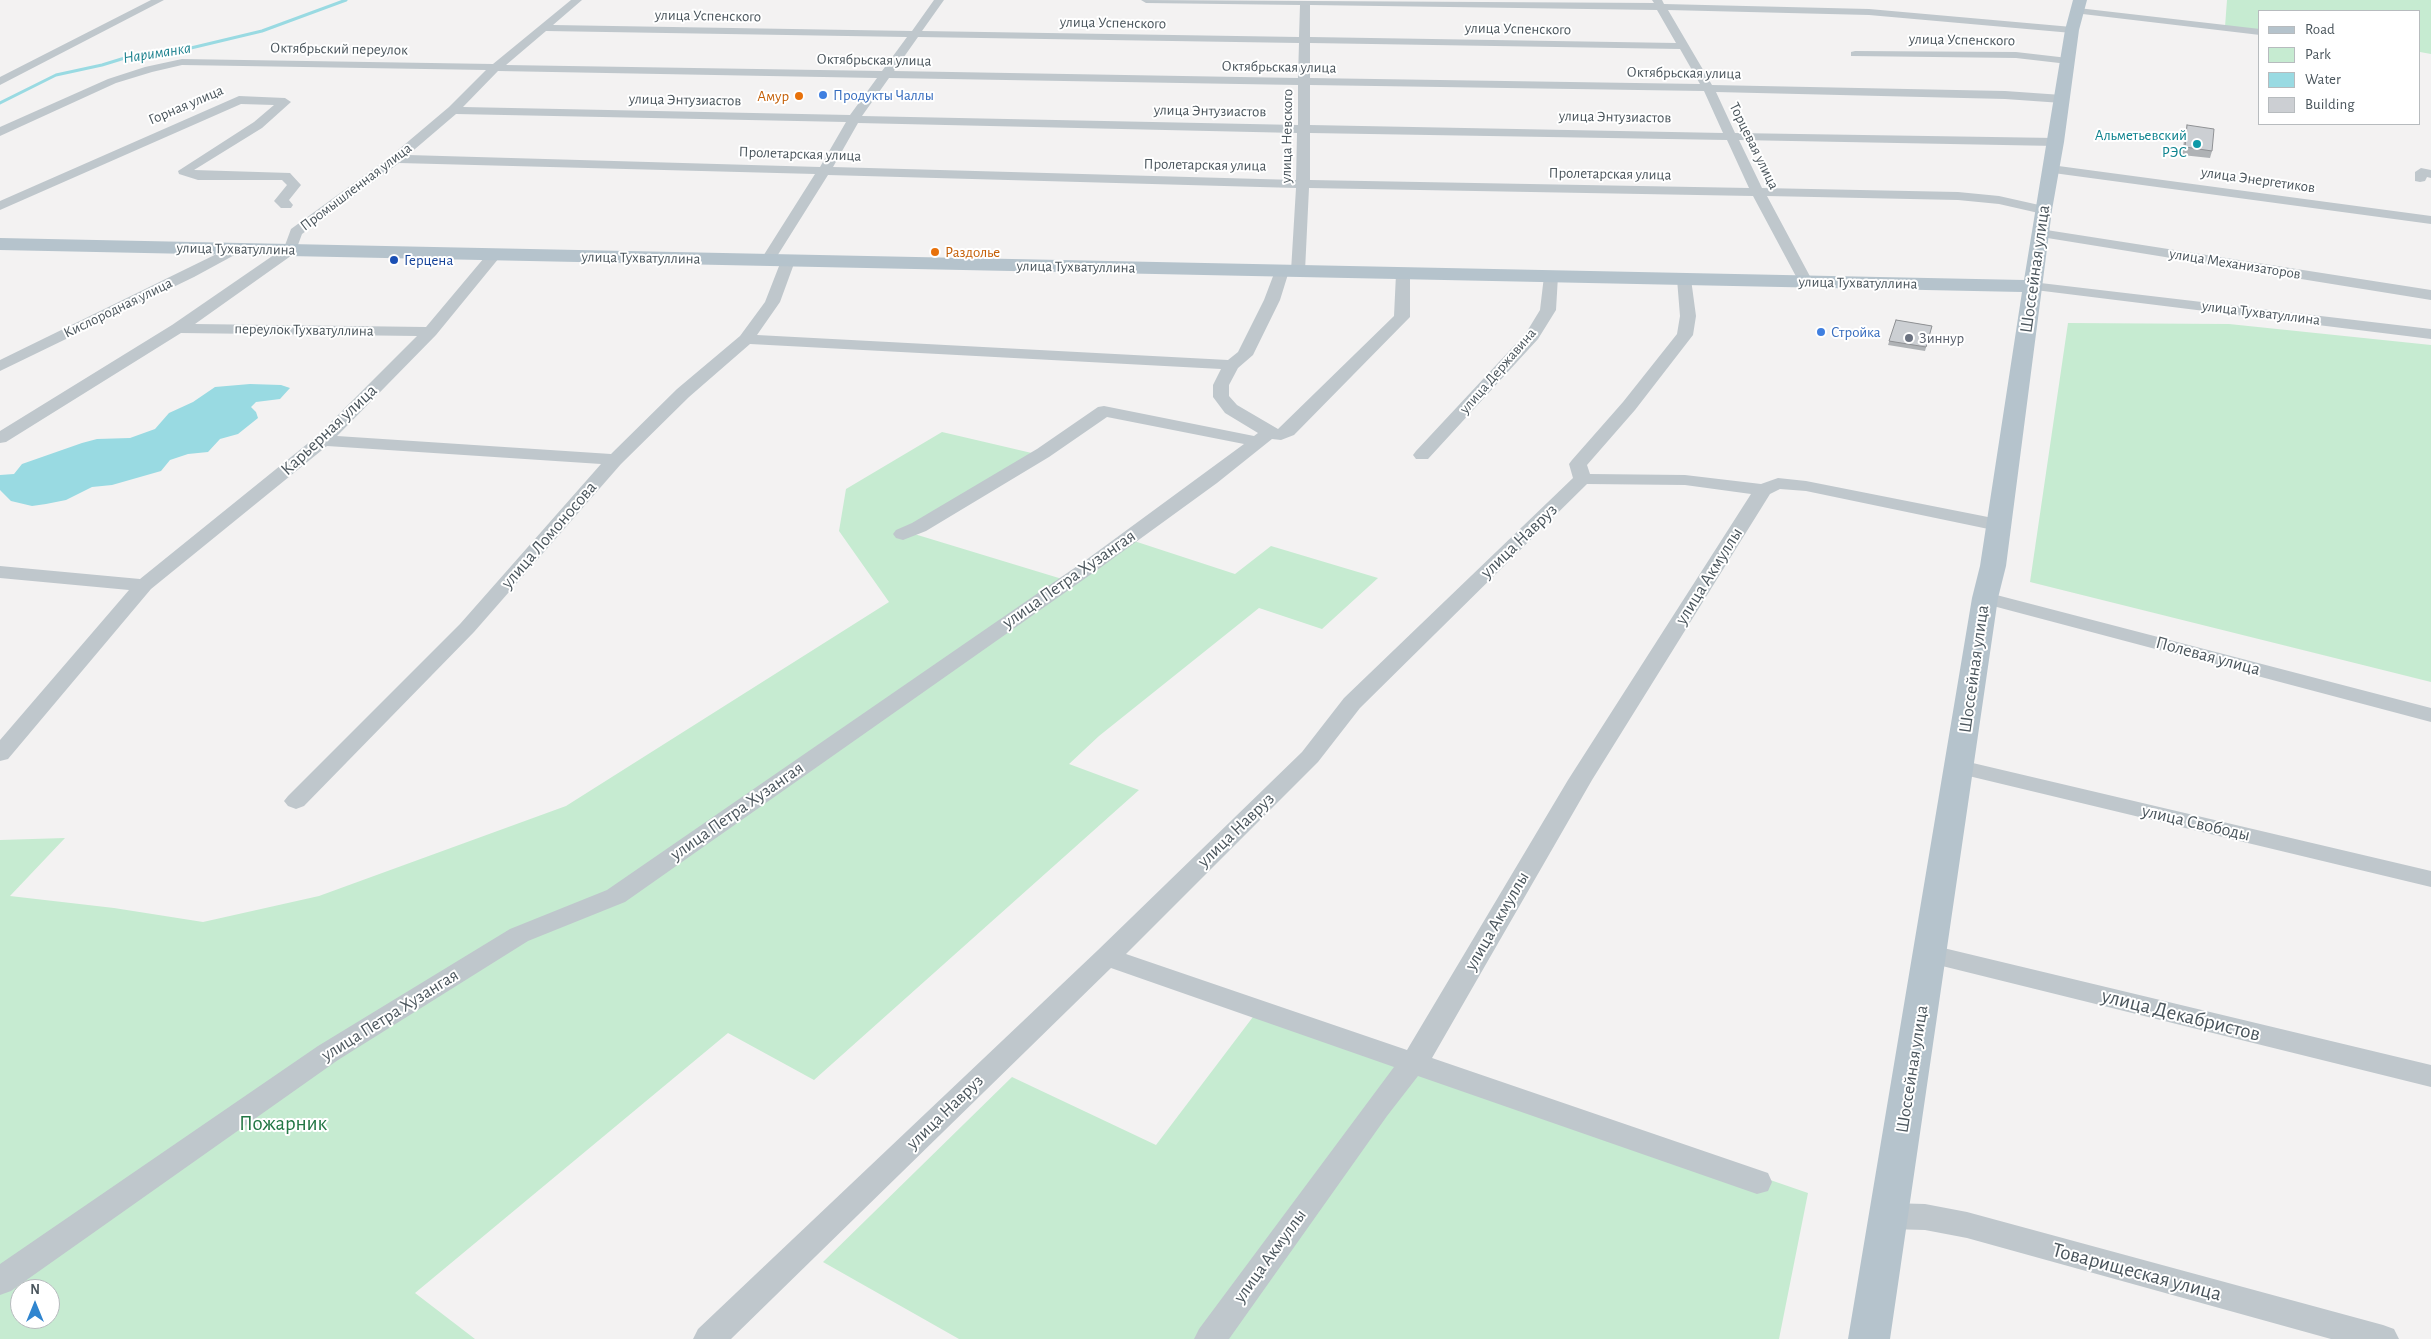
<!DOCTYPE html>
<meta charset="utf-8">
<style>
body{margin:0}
#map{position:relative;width:2431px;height:1339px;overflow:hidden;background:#f3f2f2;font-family:"Alegreya Sans",sans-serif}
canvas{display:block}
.legend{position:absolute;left:2258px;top:10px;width:162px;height:115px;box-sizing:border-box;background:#fff;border:1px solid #b7bbbe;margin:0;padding:6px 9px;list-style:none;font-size:15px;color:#4b565d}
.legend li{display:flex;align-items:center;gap:10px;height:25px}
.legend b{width:25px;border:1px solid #b7bbbe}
.north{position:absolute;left:10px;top:1279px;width:50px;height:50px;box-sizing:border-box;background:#fff;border:1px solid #b7bbbe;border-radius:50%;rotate:0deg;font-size:14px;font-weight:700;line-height:20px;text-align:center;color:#4b565d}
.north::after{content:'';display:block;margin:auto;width:18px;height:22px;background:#3085cf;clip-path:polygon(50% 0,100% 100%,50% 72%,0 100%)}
</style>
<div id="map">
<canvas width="2431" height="1339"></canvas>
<ul class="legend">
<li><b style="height:6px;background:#b5c3cc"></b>Road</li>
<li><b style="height:14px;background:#c6ebd1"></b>Park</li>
<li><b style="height:14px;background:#99dae2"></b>Water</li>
<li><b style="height:14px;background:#cccfd3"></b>Building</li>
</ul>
<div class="north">N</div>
</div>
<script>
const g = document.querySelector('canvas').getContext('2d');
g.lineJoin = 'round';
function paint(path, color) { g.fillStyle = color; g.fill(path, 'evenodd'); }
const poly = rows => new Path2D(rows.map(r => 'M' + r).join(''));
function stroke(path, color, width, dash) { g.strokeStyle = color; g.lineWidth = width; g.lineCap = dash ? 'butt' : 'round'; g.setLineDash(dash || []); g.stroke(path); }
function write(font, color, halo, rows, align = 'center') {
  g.font = font + ' "Alegreya Sans",sans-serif'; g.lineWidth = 4; g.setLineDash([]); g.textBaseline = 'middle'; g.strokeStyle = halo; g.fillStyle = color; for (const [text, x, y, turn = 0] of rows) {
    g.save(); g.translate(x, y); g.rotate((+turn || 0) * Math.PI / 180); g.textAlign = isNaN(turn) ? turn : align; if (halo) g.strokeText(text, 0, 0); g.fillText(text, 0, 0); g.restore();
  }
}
paint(poly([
 [2227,0,2431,0,2431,54,2420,52,2420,11,2260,11,2260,31,2225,27],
 [2068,323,2229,324,2431,345,2431,682,2030,582],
 [942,432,1036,454,911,533,1072,582,1131,540,1235,574,1271,546,1378,578,1322,629,1259,608,1099,736,1069,764,1139,790,814,1080,728,1033,415,1293,475,1339,0,1339,0,840,65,838,10,896,114,908,203,922,319,896,566,806,889,602,839,531,846,489],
 [20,1289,50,1289,50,1319,20,1319],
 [1262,1005,1808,1193,1779,1339,959,1339,823,1262,1012,1077,1156,1145]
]), '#c6ebd1');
paint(poly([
 [250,384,281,385,290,388,280,399,256,402,251,407,256,412,258,418,238,434,220,439,208,452,188,454,170,460,161,471,112,485,92,487,66,500,46,504,32,506,11,501,0,490,0,475,14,474,22,464,82,443,97,439,130,438,155,429,169,413,193,402,215,387]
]), '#99dae2');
stroke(poly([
 [0,103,56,75,102,65,141,53,170,53,262,31,346,0]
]), '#99dae2', 3);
paint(poly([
 [151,0,164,0,0,85,0,77,151,0],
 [571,0,582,0,553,25,912,31,934,0,944,0,922,31,1299,37,1300,5,1146,3,1141,0,1654,3,1652,0,1662,0,1664,4,1869,9,2072,27,2077,30,2072,33,1869,15,1668,10,1712,85,2005,91,2062,95,2068,99,2062,103,2005,99,1716,92,1735,133,2056,138,2062,142,2056,146,1739,140,1762,188,1958,192,1999,196,2048,207,2050,210,2043,214,1999,204,1958,200,1767,196,1813,282,1806,286,1799,282,1753,196,1309,188,1305,271,1298,275,1291,271,1296,188,828,175,774,261,767,265,760,261,815,174,399,163,302,234,295,253,195,324,426,327,489,252,499,252,501,255,499,258,436,335,337,436,611,454,677,389,740,336,765,302,781,261,788,257,795,261,780,302,757,335,1228,360,1238,352,1264,300,1275,271,1277,268,1287,268,1289,271,1280,300,1253,355,1238,368,1229,385,1229,396,1237,405,1278,429,1394,316,1396,274,1403,270,1410,274,1410,317,1294,435,1281,440,1272,439,1217,483,1100,568,625,902,528,941,338,1060,11,1291,0,1295,0,1264,318,1046,510,929,607,890,1086,560,1244,444,1107,417,1049,457,926,531,903,540,896,538,893,534,896,530,912,523,1037,449,1098,407,1104,406,1254,436,1258,433,1225,413,1213,397,1213,385,1221,369,750,344,689,397,621,464,474,632,304,806,296,809,288,806,284,801,288,796,460,624,601,464,327,446,151,589,8,759,0,761,0,740,129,590,0,578,0,566,140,579,317,436,417,336,181,333,6,442,0,443,0,431,172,325,284,248,291,229,391,156,449,107,486,70,182,65,152,72,116,83,0,136,0,127,108,79,145,67,182,59,493,64,571,0],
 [1310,5,1657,10,1676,43,1310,37,1310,5],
 [546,31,907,37,882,71,506,65,546,31],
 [918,37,1299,43,1298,78,894,71,918,37],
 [1310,43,1680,49,1700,84,1310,78,1310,43],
 [498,71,877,78,850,115,463,107,498,71],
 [889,78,1298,85,1298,125,862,116,889,78],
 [1310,85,1704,91,1723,133,1310,125,1310,85],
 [456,114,846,122,820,167,408,155,456,114],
 [858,123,1297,133,1296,180,833,167,858,123],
 [1310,133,1727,140,1749,188,1310,180,1310,133],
 [2078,8,2260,29,2260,35,2074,13,2074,9,2078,8],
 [1855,51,2016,52,2068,58,2074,61,2068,64,2016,58,1851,56,1851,52,1855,51],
 [239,96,285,98,291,102,262,128,194,170,290,173,301,185,289,200,293,205,291,208,281,208,274,201,287,185,282,180,198,180,179,174,178,171,254,122,274,105,241,104,0,210,0,201,239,96],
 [2051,165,2431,216,2431,224,2046,172,2045,169,2051,165],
 [2421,168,2431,170,2431,178,2427,177,2425,181,2420,182,2415,181,2415,172,2421,168],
 [2040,229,2431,290,2431,300,2035,236,2033,233,2040,229],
 [235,245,242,249,240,252,194,277,0,371,0,360,235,245],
 [1551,272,1558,276,1556,310,1538,339,1428,459,1416,459,1413,455,1416,451,1526,333,1540,310,1544,276,1551,272],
 [1684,275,1691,279,1696,316,1693,335,1635,410,1587,465,1590,474,1685,475,1761,484,1778,478,1806,481,1998,519,2005,521,2007,525,2005,529,1998,531,1806,491,1780,489,1770,494,1592,780,1432,1058,1768,1173,1772,1182,1768,1191,1757,1194,1418,1076,1387,1116,1229,1339,1194,1339,1199,1329,1394,1067,1111,968,731,1339,693,1339,698,1329,1098,950,1302,752,1344,698,1573,478,1569,464,1572,460,1623,402,1677,334,1680,316,1677,279,1684,275],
 [1587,484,1685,485,1751,494,1568,780,1407,1050,1126,954,1318,762,1360,708,1587,484],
 [2032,282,2431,329,2431,339,2027,289,2025,286,2027,283,2032,282],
 [1985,592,2431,708,2431,722,1978,602,1975,598,1978,594,1985,592],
 [1960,760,2431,871,2431,887,1952,772,1949,767,1952,762,1960,760],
 [1931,945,2431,1065,2431,1087,1922,961,1918,954,1922,947,1931,945],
 [1889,1203,1925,1204,1967,1212,2383,1325,2394,1329,2399,1339,2331,1339,1967,1238,1925,1230,1889,1229,1878,1225,1874,1216,1878,1207,1889,1203]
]), '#bfc7cc');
paint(poly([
 [2073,0,2087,0,2079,30,2064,142,2052,210,2006,566,1998,598,1890,1339,1848,1339,1972,598,1980,566,2022,292,0,250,0,238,2024,280,2065,30,2073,0]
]), '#b5c3cc');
paint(poly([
 [2187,125,2212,151,2210,158,2182,155,2185,133],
 [1896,320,1932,326,1925,351,1888,345]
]), '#afb2b5');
const building = poly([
 [2187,125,2214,129,2212,151,2185,147,2187,125],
 [1896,320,1932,326,1926,347,1889,341,1896,320]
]);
paint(building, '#cccfd3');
stroke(building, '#8f9194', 1);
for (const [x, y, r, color] of [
 [823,95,5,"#3f7fe0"],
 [799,96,5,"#e8710a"],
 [2197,144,5,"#0f9aa8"],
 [935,252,5,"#e8710a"],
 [394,260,5,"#1a4fb4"],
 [1821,332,5,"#3f7fe0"],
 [1909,338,5,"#6b7280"]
]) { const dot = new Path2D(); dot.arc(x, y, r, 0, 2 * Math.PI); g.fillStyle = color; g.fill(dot); stroke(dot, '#fff', 2); }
write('15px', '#4b565d', '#fff', [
 ["улица Успенского",708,16,1],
 ["улица Успенского",1113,23,1],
 ["улица Успенского",1518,29,1],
 ["улица Успенского",1962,40,1],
 ["Октябрьский переулок",339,49,1],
 ["Октябрьская улица",874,60,1],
 ["Октябрьская улица",1279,67,1],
 ["Октябрьская улица",1684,73,1],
 ["улица Энтузиастов",685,100,1],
 ["Горная улица",186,105,-23],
 ["улица Энтузиастов",1210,111,1],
 ["улица Энтузиастов",1615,117,1],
 ["улица Невского",1287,136,-89],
 ["Торцевая улица",1754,146,64],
 ["Пролетарская улица",800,154,2],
 ["Пролетарская улица",1205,165,1],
 ["Пролетарская улица",1610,174,1],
 ["улица Энергетиков",2258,180,8],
 ["Промышленная улица",356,187,-37],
 ["улица Тухватуллина",236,249,1],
 ["улица Тухватуллина",641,258,1],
 ["улица Механизаторов",2235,264,9],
 ["улица Тухватуллина",1076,267,1],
 ["улица Тухватуллина",1858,283,1],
 ["Кислородная улица",118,308,-26],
 ["улица Тухватуллина",2261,313,7],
 ["переулок Тухватуллина",304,330,1],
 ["улица Державина",1498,371,-49]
]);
write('15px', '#366cbe', '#fff', [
 ["Продукты Чаллы",833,95],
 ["Стройка",1831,332]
], 'left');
write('15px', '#c56008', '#fff', [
 ["Амур",789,96],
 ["Раздолье",945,252,"left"]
], 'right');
write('15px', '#0d838f', '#fff', [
 ["Альметьевский",2187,135],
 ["РЭС",2187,152]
], 'right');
write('15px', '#164399', '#fff', [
 ["Герцена",404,260]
], 'left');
write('15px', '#5b616d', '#fff', [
 ["Зиннур",1919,338]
], 'left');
write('italic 16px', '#1d828f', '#fff', [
 ["Нариманка",157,53,-9]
]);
write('18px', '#4b565d', '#fff', [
 ["Шоссейная улица",2035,269,-82],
 ["Карьерная улица",329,430,-43],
 ["улица Ломоносова",549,535,-49],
 ["улица Навруз",1519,541,-44],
 ["улица Акмуллы",1709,576,-58],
 ["улица Петра Хузангая",1069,579,-35],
 ["Полевая улица",2208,656,15],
 ["Шоссейная улица",1974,669,-82],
 ["улица Петра Хузангая",737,811,-35],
 ["улица Свободы",2196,823,13],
 ["улица Навруз",1236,830,-44],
 ["улица Акмуллы",1497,921,-60],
 ["улица Петра Хузангая",390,1015,-32],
 ["Шоссейная улица",1912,1069,-81],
 ["улица Навруз",945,1112,-44],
 ["улица Акмуллы",1270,1256,-54]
]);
write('21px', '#4b565d', '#fff', [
 ["улица Декабристов",2181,1015,14],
 ["Товарищеская улица",2137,1272,15]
]);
write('21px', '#237745', '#fff', [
 ["Пожарник",283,1124]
]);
</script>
